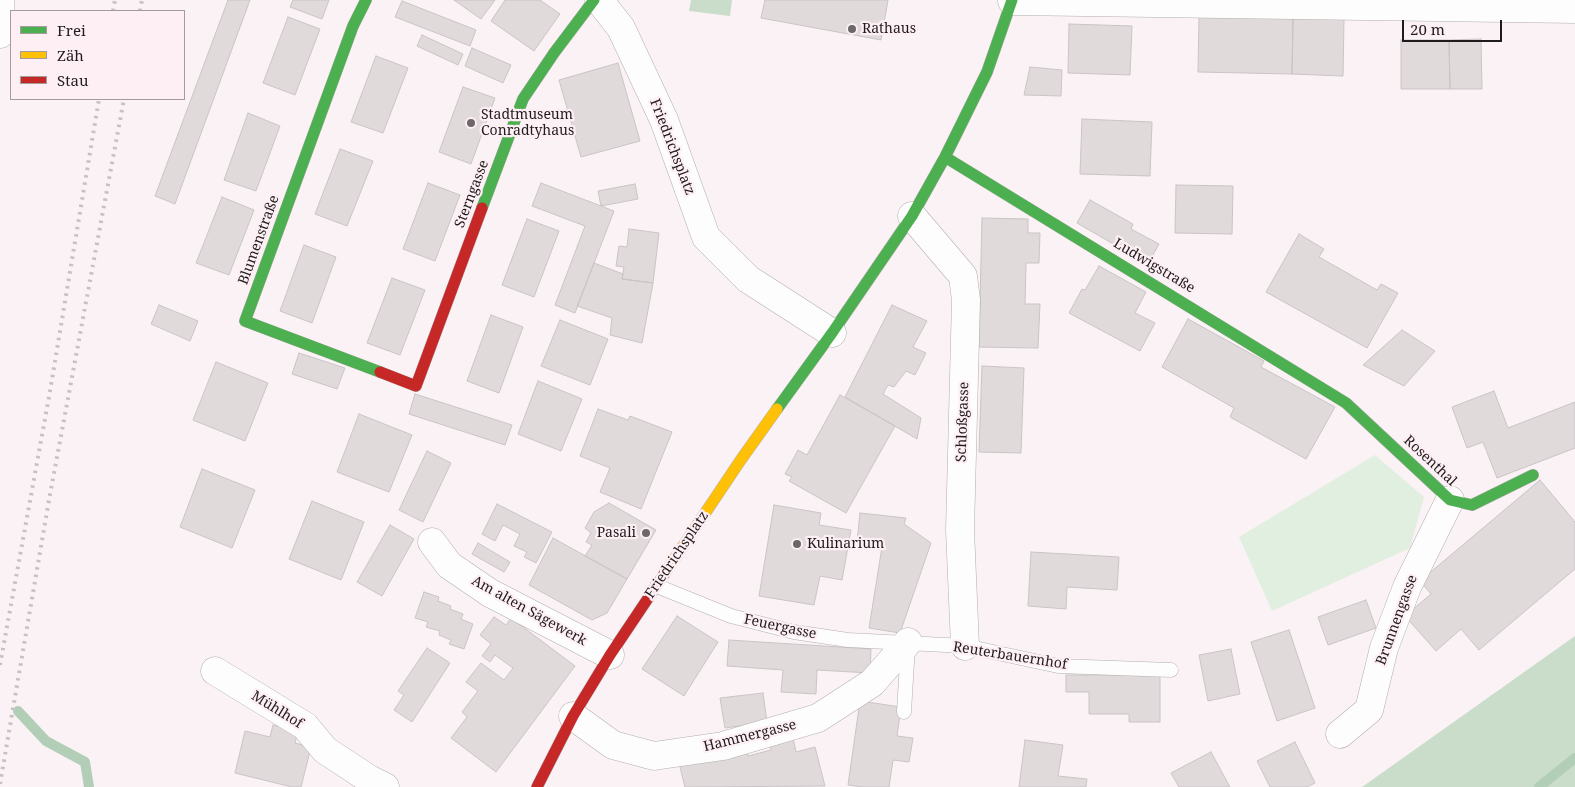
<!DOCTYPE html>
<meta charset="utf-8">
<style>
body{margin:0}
#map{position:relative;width:1575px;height:787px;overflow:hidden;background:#faf2f4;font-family:"Noto Serif",serif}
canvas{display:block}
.legend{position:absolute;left:10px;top:10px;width:175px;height:90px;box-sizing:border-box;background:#fdeff3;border:1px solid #a59b9d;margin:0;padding:6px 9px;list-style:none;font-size:15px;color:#201c1d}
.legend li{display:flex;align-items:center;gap:10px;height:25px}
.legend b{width:25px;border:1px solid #a59b9d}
.scale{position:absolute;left:1402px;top:20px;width:100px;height:22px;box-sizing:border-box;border:2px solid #201c1d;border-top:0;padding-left:6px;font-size:15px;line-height:18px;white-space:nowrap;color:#201c1d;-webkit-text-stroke:4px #fdeff3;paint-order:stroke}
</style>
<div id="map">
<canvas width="1575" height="787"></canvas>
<ul class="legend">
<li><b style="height:6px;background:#4caf50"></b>Frei</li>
<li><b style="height:6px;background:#ffc107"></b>Zäh</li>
<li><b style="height:6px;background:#c62828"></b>Stau</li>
</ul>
<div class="scale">20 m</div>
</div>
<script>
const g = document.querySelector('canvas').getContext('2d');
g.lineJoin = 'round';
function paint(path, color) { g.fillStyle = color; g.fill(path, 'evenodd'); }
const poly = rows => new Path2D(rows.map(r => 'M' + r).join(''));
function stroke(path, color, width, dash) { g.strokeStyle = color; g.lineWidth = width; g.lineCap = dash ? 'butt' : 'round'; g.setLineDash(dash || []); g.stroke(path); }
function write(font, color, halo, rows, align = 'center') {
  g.font = font + ' "Noto Serif",serif'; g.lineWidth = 4.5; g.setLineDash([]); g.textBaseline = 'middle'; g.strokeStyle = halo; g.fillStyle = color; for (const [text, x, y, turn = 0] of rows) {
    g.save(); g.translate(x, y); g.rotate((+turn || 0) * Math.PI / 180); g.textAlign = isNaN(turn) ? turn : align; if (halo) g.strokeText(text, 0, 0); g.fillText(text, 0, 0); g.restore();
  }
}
paint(poly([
 [1375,455,1424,497,1410,548,1272,611,1239,537]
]), '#e1efe1');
paint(poly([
 [691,0,732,0,730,16,689,11],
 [1575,636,1575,787,1362,787]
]), '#caddcb');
stroke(poly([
 [18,711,46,741,85,762,89,787],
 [1539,787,1575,758]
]), '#b3ceb7', 10);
const building = poly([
 [228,0,250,0,175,204,155,196,228,0],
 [293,0,329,0,322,19,290,7,293,0],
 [454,0,495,0,481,19,454,0],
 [505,0,540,0,560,14,534,51,491,21,505,0],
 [765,0,888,0,881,40,761,18,765,0],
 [402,1,476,30,470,46,395,17,402,1],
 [288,17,320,29,295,95,263,83,288,17],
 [1199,17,1293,18,1292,74,1198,72,1199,17],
 [1293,18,1344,19,1343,76,1292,74,1293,18],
 [1069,24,1132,26,1130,75,1068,73,1069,24],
 [422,35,463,54,458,65,417,46,422,35],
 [1481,39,1482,89,1450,89,1449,40,1481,39],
 [1401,40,1449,40,1450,89,1401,89,1401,40],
 [472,48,511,65,503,83,465,66,472,48],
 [376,56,408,68,383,133,351,122,376,56],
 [618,63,640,141,581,157,559,80,618,63],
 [1030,67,1062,70,1061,96,1024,95,1030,67],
 [463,87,495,98,471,164,439,152,463,87],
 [248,113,280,126,256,191,224,180,248,113],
 [1082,119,1152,122,1150,176,1080,174,1082,119],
 [340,149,373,161,347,226,315,214,340,149],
 [428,183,460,195,435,261,403,249,428,183],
 [541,183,614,211,575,313,555,305,585,226,532,206,541,183],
 [635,184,638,199,601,206,598,191,635,184],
 [1176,185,1233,186,1232,234,1175,233,1176,185],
 [222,197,254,210,229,275,196,263,222,197],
 [1090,200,1133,224,1131,229,1159,244,1148,264,1077,223,1090,200],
 [982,218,1028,219,1028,233,1040,233,1039,263,1026,263,1025,304,1040,304,1038,348,979,347,982,218],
 [527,219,559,231,534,297,502,285,527,219],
 [629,229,659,233,653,283,622,279,624,267,616,266,619,246,627,247,629,229],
 [1299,234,1324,249,1319,257,1377,290,1381,284,1398,293,1367,348,1266,292,1299,234],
 [304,245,336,257,312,323,280,311,304,245],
 [594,263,623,274,622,279,653,283,642,343,610,335,612,318,577,306,594,263],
 [1099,266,1146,292,1135,313,1155,323,1140,351,1069,313,1082,289,1085,290,1099,266],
 [392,278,425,290,400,355,367,343,392,278],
 [159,305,198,321,190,341,151,324,159,305],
 [892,305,927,321,913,347,926,353,915,375,906,371,894,387,888,385,883,394,921,418,917,439,845,397,892,305],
 [491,315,523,327,499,393,467,381,491,315],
 [1188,319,1264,361,1261,367,1335,407,1306,459,1230,417,1234,408,1162,367,1188,319],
 [560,320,608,339,590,385,541,366,560,320],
 [1402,330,1435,351,1404,386,1363,365,1402,330],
 [299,353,345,368,337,389,292,374,299,353],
 [216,362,268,383,245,441,193,420,216,362],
 [982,366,1024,368,1021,453,979,452,982,366],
 [538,381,582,399,561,451,518,434,538,381],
 [1494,391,1508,428,1575,402,1575,448,1497,478,1483,442,1467,448,1452,407,1494,391],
 [415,394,512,425,505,445,409,414,415,394],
 [840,395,895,426,846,513,789,481,792,477,785,474,798,450,807,455,840,395],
 [598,409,628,420,630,416,672,432,641,509,600,492,610,468,580,456,598,409],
 [359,414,412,435,389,492,337,472,359,414],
 [427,451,451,463,423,522,399,510,427,451],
 [202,469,255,490,232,548,180,527,202,469],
 [1540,480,1575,522,1575,569,1479,650,1461,629,1436,651,1405,616,1431,594,1420,581,1540,480],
 [312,501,364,522,341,580,289,559,312,501],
 [609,503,656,530,627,579,585,556,592,545,586,542,591,533,585,528,594,512,609,503],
 [497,504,552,532,536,563,524,557,527,552,514,546,520,534,503,525,495,541,482,534,497,504],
 [774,505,821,513,819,525,851,530,842,580,820,576,814,605,759,596,774,505],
 [860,513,906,518,904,524,931,543,900,633,869,628,882,547,857,542,860,513],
 [390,525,414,539,382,596,357,582,390,525],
 [553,538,627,579,607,613,592,620,529,585,553,538],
 [478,543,510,562,504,572,472,554,478,543],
 [1031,552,1119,557,1117,590,1067,587,1066,609,1028,606,1031,552],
 [424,592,439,597,438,601,451,606,450,609,463,614,461,619,473,624,464,649,449,644,451,640,439,635,440,631,426,627,428,622,415,618,424,592],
 [1366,600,1376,628,1328,645,1318,617,1366,600],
 [677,616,718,642,684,696,642,669,677,616],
 [494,617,506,625,511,618,575,666,496,772,451,738,467,717,462,712,478,691,466,682,481,663,504,680,513,668,495,655,490,662,482,656,491,644,480,635,494,617],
 [1289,630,1315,708,1277,721,1251,642,1289,630],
 [729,640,871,649,870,673,817,670,816,694,781,692,783,670,727,666,729,640],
 [427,648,450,663,412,722,394,710,404,695,398,691,427,648],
 [1231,649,1240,694,1208,701,1199,655,1231,649],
 [1066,675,1160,675,1160,722,1129,722,1129,714,1089,714,1089,692,1066,692,1066,675],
 [763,693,767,722,725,728,720,698,763,693],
 [860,701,901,707,897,736,913,738,909,762,893,760,889,787,863,787,848,785,860,701],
 [273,725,298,731,295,743,311,747,301,787,292,787,235,773,245,731,270,737,273,725],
 [792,733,796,752,815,747,825,786,685,787,679,763,745,745,748,756,771,750,768,739,792,733],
 [1025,740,1063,745,1058,776,1087,779,1086,787,1019,787,1025,740],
 [1295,742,1315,783,1307,787,1270,787,1257,761,1295,742],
 [1211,752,1230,787,1179,787,1171,773,1211,752]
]);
paint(building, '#e0dadb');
stroke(building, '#cac4c6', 1);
const lane = poly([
 [657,586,731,616,794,632,848,640,965,646,1058,666,1171,670],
 [904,712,908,645]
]);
const street = poly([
 [599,0,621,28,664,120,706,237,748,279,832,333],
 [1012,1,1575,9],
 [0,34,0,0],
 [912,216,963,276,966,300,960,530,965,646],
 [432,542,449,565,490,593,610,655],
 [215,671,305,726,325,750,369,779,385,787],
 [573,716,613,745,654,756,723,746,818,718,872,683,908,642],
 [1340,734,1369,710,1384,648,1407,587,1450,500]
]);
const fast = poly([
 [366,0,353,26,245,321,380,372],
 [945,157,1346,403,1450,500,1472,505,1533,475],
 [482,208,523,99,554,53,594,0],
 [777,409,832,333,912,216,945,157,987,72,1012,0]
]);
const slow = poly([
 [665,573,740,461,777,409]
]);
const jam = poly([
 [380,372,416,386,482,208],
 [537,787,573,716,610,655,665,573]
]);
stroke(lane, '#b3aeaf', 15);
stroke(street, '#b3aeaf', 29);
stroke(fast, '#b3aeaf', 12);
stroke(slow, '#b3aeaf', 12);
stroke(jam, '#b3aeaf', 12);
stroke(lane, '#fefdfd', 14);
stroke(street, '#fefdfd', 28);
stroke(fast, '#4caf50', 11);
stroke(slow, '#ffc107', 11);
stroke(jam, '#c62828', 11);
stroke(poly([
 [113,11,115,0],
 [140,11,142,0],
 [0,665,49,397,99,99],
 [0,784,49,500,124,99]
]), '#c4c2c3', 4, [2.5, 5]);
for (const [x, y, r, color] of [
 [852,29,5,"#6c6768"],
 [471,123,5,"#6c6768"],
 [646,533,5,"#6c6768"],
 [797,544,5,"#6c6768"]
]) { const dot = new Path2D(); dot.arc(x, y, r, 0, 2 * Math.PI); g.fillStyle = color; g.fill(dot); stroke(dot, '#fdeff3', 2); }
write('14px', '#201c1d', '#fdeff3', [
 ["Rathaus",862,29],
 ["Stadtmuseum",481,115],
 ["Conradtyhaus",481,131],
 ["Pasali",636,533,"right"],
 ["Kulinarium",807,544]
], 'left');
write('14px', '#201c1d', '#fdeff3', [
 ["Friedrichsplatz",672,147,69],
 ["Sterngasse",472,194,-69],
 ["Blumenstraße",259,240,-70],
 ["Ludwigstraße",1154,266,31],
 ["Schloßgasse",963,422,-88],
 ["Rosenthal",1430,461,43],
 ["Friedrichsplatz",677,555,-56],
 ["Am alten Sägewerk",529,611,29],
 ["Brunnengasse",1397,620,-70],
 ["Feuergasse",780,627,12],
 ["Reuterbauernhof",1010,656,9],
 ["Mühlhof",277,710,32],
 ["Hammergasse",750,736,-14]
]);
</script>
